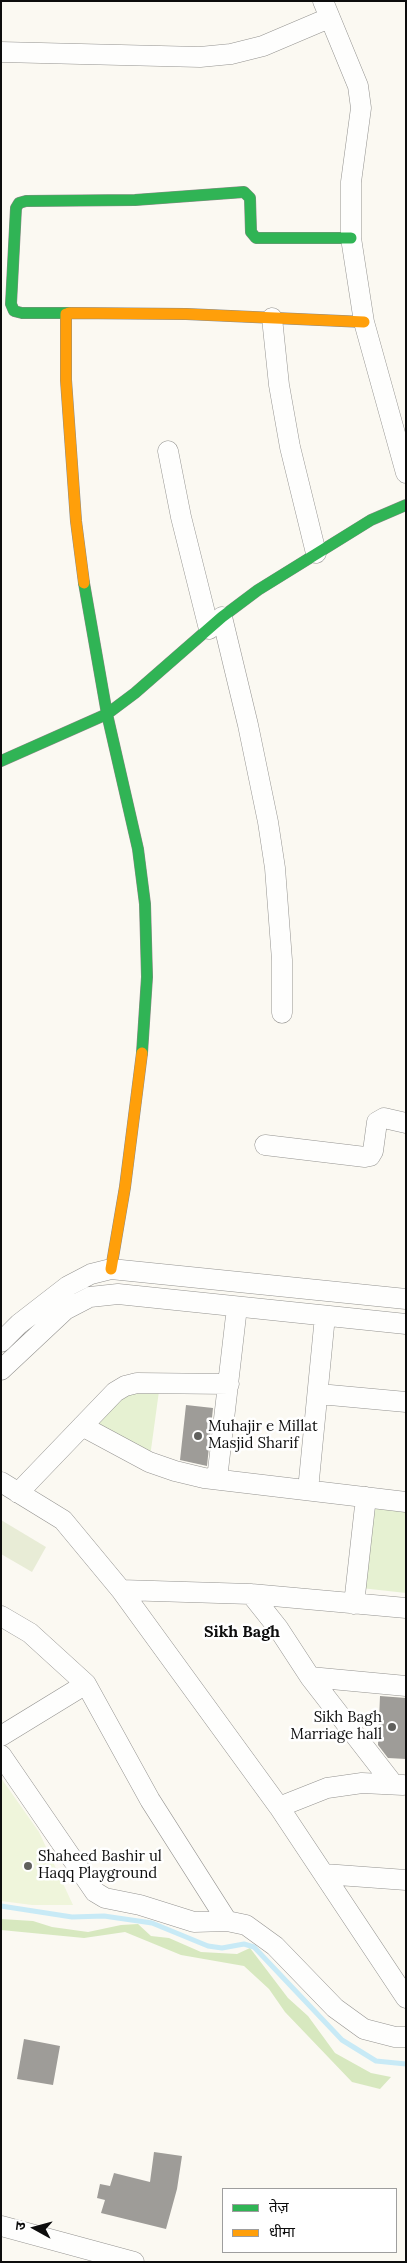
<!DOCTYPE html>
<meta charset="utf-8">
<style>
body{margin:0}
#map{position:relative;width:407px;height:2263px;overflow:hidden;background:#fbf9f2;font-family:Lora,"Noto Sans Devanagari",serif}
canvas{display:block}
.frame{position:absolute;inset:0;border:2px solid #0d0d0d;pointer-events:none}
.legend{position:absolute;left:222px;top:2188px;width:175px;height:65px;box-sizing:border-box;background:#fff;border:1px solid #9e9e9e;margin:0;padding:6px 9px;list-style:none;font-size:15px;color:#0d0d0d}
.legend li{display:flex;align-items:center;gap:10px;height:25px}
.legend b{width:25px;border:1px solid #9e9e9e}
.north{position:absolute;left:10px;top:2203px;width:50px;height:50px;-webkit-text-stroke:4px #fff;paint-order:stroke;rotate:277deg;font-size:14px;font-weight:700;line-height:20px;text-align:center;color:#0d0d0d}
.north::after{content:'';display:block;margin:auto;width:18px;height:22px;background:#0d0d0d;clip-path:polygon(50% 0,100% 100%,50% 72%,0 100%)}
</style>
<div id="map">
<canvas width="407" height="2263"></canvas>
<div class="frame"></div>
<ul class="legend">
<li><b style="height:6px;background:#30b455"></b>तेज़</li>
<li><b style="height:6px;background:#ff9f0a"></b>धीमा</li>
</ul>
<div class="north">उ</div>
</div>
<script>
const g = document.querySelector('canvas').getContext('2d');
g.lineJoin = 'round';
function paint(path, color) { g.fillStyle = color; g.fill(path, 'evenodd'); }
const poly = rows => new Path2D(rows.map(r => 'M' + r).join(''));
function stroke(path, color, width, dash) { g.strokeStyle = color; g.lineWidth = width; g.lineCap = dash ? 'butt' : 'round'; g.setLineDash(dash || []); g.stroke(path); }
function write(font, color, halo, rows, align = 'center') {
  g.font = font + ' Lora,serif'; g.lineWidth = 5; g.setLineDash([]); g.textBaseline = 'middle'; g.strokeStyle = halo; g.fillStyle = color; for (const [text, x, y, turn = 0] of rows) {
    g.save(); g.translate(x, y); g.rotate((+turn || 0) * Math.PI / 180); g.textAlign = isNaN(turn) ? turn : align; if (halo) g.strokeText(text, 0, 0); g.fillText(text, 0, 0); g.restore();
  }
}
paint(poly([
 [125,1391,159,1391,150,1457,92,1425],
 [370,1505,406,1509,406,1593,361,1588]
]), '#e6f1d2');
paint(poly([
 [1,1919,33,1921,52,1927,88,1932,121,1925,138,1924,151,1936,169,1938,201,1952,237,1954,250,1948,288,1998,308,2016,335,2053,371,2073,391,2077,380,2089,352,2082,285,2012,269,1989,244,1966,181,1955,125,1932,84,1938,1,1930]
]), '#d7e8bf');
paint(poly([
 [1,1520,46,1547,32,1572,1,1554]
]), '#e8ecd6');
paint(poly([
 [1,1778,39,1832,73,1905,32,1905,1,1901]
]), '#eff5db');
stroke(poly([
 [1,1906,72,1917,104,1916,152,1923,208,1946,222,1948,244,1944,254,1947,342,2040,376,2061,406,2064]
]), '#c8eaf6', 5);
paint(poly([
 [186,1405,213,1408,207,1466,180,1460],
 [380,1696,406,1698,406,1759,388,1758,378,1745],
 [24,2039,60,2046,53,2085,17,2079],
 [154,2152,182,2156,177,2189,166,2229,101,2213,105,2200,97,2198,100,2184,110,2186,114,2173,150,2182]
]), '#9e9c98');
const street = poly([
 [323,1,358,86,361,108,351,182,351,238,364,322,406,473],
 [1,52,200,57,231,54,263,46,329,18],
 [272,318,279,385,290,447,316,553],
 [168,451,181,517,209,629],
 [222,617,248,725,268,822,275,868,282,960,282,1013],
 [265,1145,365,1157,370,1156,373,1151,377,1122,384,1118,406,1123],
 [1,1342,19,1324,68,1286,91,1274,111,1269,406,1299],
 [1,1370,65,1310,90,1297,118,1294,406,1324],
 [319,1394,406,1402],
 [82,1426,149,1462,175,1471,204,1478,406,1502],
 [217,1479,237,1307],
 [1,1482,63,1520,121,1590,251,1594,406,1608],
 [308,1490,325,1316],
 [18,1493,115,1392,125,1386,137,1383,229,1384],
 [121,1590,279,1807,406,1998],
 [251,1594,278,1628,310,1677,393,1784],
 [354,1604,366,1497],
 [1,1616,30,1633,86,1684,150,1800,227,1921,246,1925,275,1946,335,2008,364,2029,395,2037,406,2037],
 [310,1677,406,1686],
 [1,1736,86,1684],
 [1,1755,95,1892,105,1898,140,1905,194,1922,227,1921],
 [279,1807,327,1788,362,1783,403,1785],
 [324,1874,406,1880],
 [1,2226,134,2262]
]);
const fast = poly([
 [69,313,22,313,14,311,11,304,16,208,19,203,26,201,135,200,244,192,250,198,251,232,256,238,351,238],
 [84,583,107,714,138,849,145,904,147,977,142,1053],
 [1,761,107,714,135,693,222,617,258,590,371,520,406,505]
]);
const slow = poly([
 [69,313,186,314,364,322],
 [66,314,66,380,76,521,84,583],
 [111,1269,125,1187,142,1053]
]);
stroke(street, '#949390', 21);
stroke(fast, '#8b8a87', 12);
stroke(slow, '#8b8a87', 12);
stroke(street, '#fefefd', 20);
stroke(fast, '#30b455', 11);
stroke(slow, '#ff9f0a', 11);
for (const [x, y, r, color] of [
 [198,1436,5,"#60605d"],
 [392,1727,5,"#60605d"],
 [28,1866,5,"#60605d"]
]) { const dot = new Path2D(); dot.arc(x, y, r, 0, 2 * Math.PI); g.fillStyle = color; g.fill(dot); stroke(dot, '#fff', 2); }
write('15px', '#0d0d0d', '#fff', [
 ["Muhajir e Millat",208,1427],
 ["Masjid Sharif",208,1444],
 ["Sikh Bagh",382,1718,"right"],
 ["Marriage hall",382,1735,"right"],
 ["Shaheed Bashir ul",38,1857],
 ["Haqq Playground",38,1874]
], 'left');
write('bold 16px', '#0d0d0d', '#fff', [
 ["Sikh Bagh",242,1632]
]);
</script>
